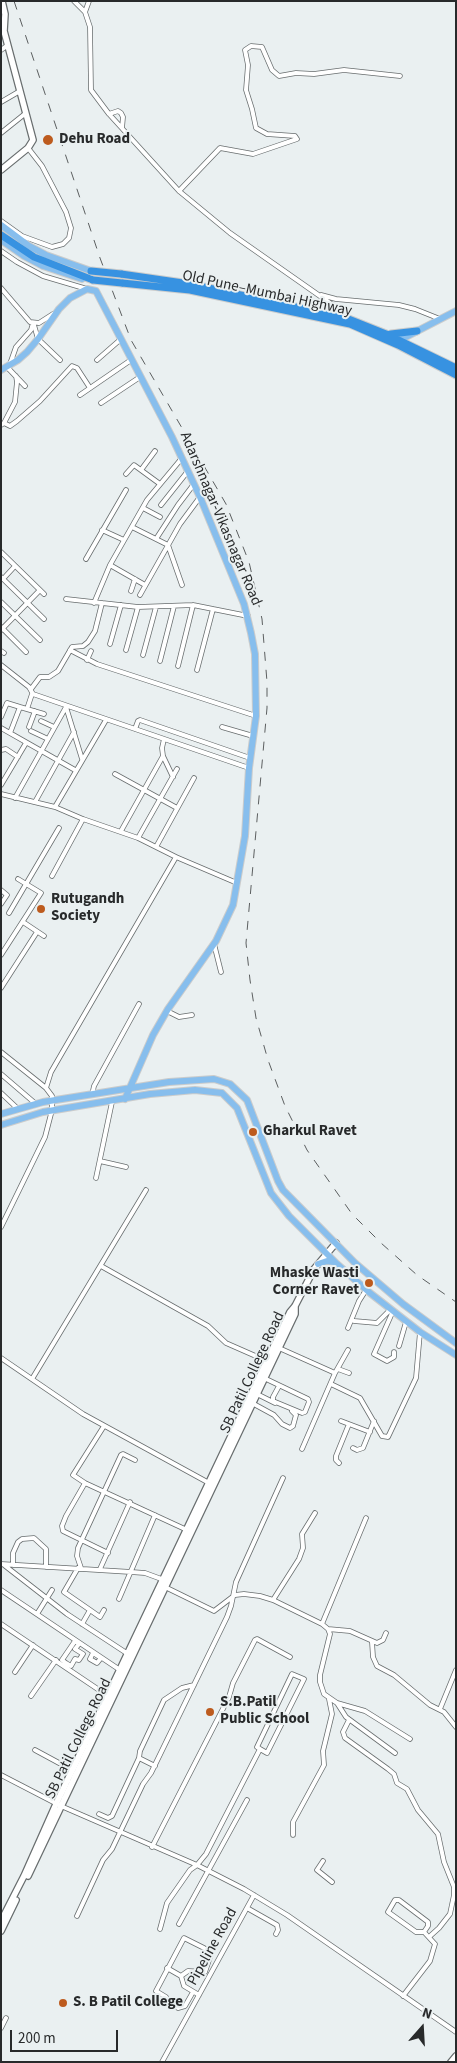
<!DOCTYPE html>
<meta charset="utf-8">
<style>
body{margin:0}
#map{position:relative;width:457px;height:2063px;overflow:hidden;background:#eaf0f1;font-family:"Source Sans 3",sans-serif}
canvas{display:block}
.frame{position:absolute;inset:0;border:2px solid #282a2b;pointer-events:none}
.north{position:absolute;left:397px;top:2003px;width:50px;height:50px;-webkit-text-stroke:4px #eaf0f1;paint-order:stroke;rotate:19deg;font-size:14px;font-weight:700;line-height:20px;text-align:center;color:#282a2b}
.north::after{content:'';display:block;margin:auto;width:18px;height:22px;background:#282a2b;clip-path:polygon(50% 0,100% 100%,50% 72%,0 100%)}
.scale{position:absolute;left:10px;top:2030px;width:108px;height:22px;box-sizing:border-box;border:2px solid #282a2b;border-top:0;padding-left:6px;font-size:15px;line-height:18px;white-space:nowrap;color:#282a2b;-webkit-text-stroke:4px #eaf0f1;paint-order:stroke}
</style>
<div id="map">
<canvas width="457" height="2063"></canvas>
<div class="frame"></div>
<div class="north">N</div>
<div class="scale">200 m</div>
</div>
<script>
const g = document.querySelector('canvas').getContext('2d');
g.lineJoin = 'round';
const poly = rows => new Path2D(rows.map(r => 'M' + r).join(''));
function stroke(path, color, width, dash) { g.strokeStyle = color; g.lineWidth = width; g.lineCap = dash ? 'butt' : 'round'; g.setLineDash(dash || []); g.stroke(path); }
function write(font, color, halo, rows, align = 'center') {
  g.font = font + ' "Source Sans 3",sans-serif'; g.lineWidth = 4; g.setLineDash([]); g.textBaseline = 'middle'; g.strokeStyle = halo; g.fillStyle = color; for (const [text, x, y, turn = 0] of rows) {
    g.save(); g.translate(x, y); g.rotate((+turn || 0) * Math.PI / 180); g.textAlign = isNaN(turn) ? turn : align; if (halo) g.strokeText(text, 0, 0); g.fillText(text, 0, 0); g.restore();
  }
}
const street = poly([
 [74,1,85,12,90,27,91,90,109,114,179,191,230,233,337,308,344,316],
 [85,12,89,1],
 [1,50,8,45],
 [1,102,20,91],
 [109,114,118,111,121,113,123,117,122,128],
 [1,133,26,113],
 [179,191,220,148,253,154,297,139,295,136,267,134,256,128,252,109,246,90,248,65,245,50,251,46,262,47,272,70,279,76,296,73,314,74,344,70,400,76],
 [1,221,22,236,52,247,63,244,69,238,71,228,66,212,42,166,28,148],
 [1,251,17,262,43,276,87,289],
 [1,288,30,322,39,323,53,314],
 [321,295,336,299,399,305,415,309,440,319],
 [34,325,38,339,60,360],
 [97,360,121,339],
 [10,364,16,347,31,330,33,323],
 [7,367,25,386],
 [80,395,131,360],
 [101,403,140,377],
 [4,423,15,402,17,382,16,376],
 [1,425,4,423,10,426,17,421,40,401,72,366,77,368,90,388],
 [141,470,155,451],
 [126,474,134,465,160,484],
 [161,505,188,471],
 [143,508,160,517],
 [132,527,168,545,182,585],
 [102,530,124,540],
 [156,539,178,505,194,484],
 [1,552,44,594],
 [86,559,126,490],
 [110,565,145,585],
 [1,577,44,619],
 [3,579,15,566],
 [131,591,135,579],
 [140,595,180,524,200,497],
 [66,599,138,607,193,605,248,616],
 [1,602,40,640],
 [94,603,110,565,147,500,182,458],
 [1,627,26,652],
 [1,630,40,590],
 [110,644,121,605],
 [70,650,97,664,256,716],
 [126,650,138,607],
 [1,651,4,653],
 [143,655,156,607],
 [87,660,91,651],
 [160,661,174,606],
 [1,665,29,687,33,694,249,768],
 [178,666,193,605],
 [197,670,213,609],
 [31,689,40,677,49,677,58,671,72,647,83,646,88,642,95,631,102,603],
 [66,707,82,759],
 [27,709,32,694],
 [1,717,7,703,20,707],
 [41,721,54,727],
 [29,727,35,711],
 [222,727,253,736],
 [1,728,75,770],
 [135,729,138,721,140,720,250,758],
 [31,731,48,739],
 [10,733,20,707,44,714],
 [164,739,162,748,163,756,173,777],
 [1,750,6,749,18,757],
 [115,774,177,808],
 [1,785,26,743],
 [1,794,55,807,83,819,138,838,176,857,237,883],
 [15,798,66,707],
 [35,802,74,732],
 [55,807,106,720],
 [121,831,163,756],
 [138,838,177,769],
 [156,847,194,778],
 [52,876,83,819],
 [1,890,7,895,1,904],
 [9,913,59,828],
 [23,922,44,936],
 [214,944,221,972],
 [1,955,41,893,18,879],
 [1,988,37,932],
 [167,1011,179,1017,192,1015],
 [1,1052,46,1088,52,1096,52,1110,45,1137,1,1227],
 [1,1074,36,1104],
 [46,1088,51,1072,62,1053,176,857],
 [1,1093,18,1109],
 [92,1095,94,1086,139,1004],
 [100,1161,126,1167],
 [96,1178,112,1102],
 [101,1266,208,1326,226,1343,267,1361],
 [393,1311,374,1354,387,1361,394,1357,394,1352],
 [354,1321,377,1323,391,1309],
 [348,1328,359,1301,366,1290],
 [399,1346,406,1322],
 [279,1348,335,1373,302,1449],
 [1,1358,83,1414,209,1483],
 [338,1369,349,1373],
 [335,1373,348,1350],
 [264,1378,308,1399,309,1402,305,1412,302,1413,273,1401,273,1397,279,1386],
 [32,1379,146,1190],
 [331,1384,360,1398,382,1436,388,1437,416,1378,420,1332],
 [257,1394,275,1403],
 [252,1403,274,1415,282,1424,290,1428,293,1426,296,1415,292,1411],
 [341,1421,370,1432],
 [104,1426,73,1475,85,1483,187,1530],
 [353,1448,357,1450,363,1448,374,1421],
 [339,1463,336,1460,336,1456,349,1424],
 [85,1483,66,1516,62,1526,63,1531,108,1553],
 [1,1564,131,1572,145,1573,164,1580],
 [4,1565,67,1614,128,1654],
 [13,1565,13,1553,18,1542,22,1539,34,1538,46,1549,46,1567],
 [78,1568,64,1592,90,1610],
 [81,1568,77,1556,78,1548,121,1455,123,1454,135,1460],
 [100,1569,130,1502],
 [163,1586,214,1611,235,1595,244,1594,260,1596,273,1600,322,1624,328,1629,330,1634,320,1675,320,1682,324,1694,337,1703,365,1711,410,1739],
 [1,1590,120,1670],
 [119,1599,155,1515],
 [273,1600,299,1559,303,1548,302,1534,315,1513],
 [37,1614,52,1590],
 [1,1624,108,1696],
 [82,1624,90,1610,100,1617,104,1610],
 [322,1624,366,1518],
 [328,1629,350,1631,377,1643,383,1640,386,1633],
 [372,1642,373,1657,377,1666,394,1675,430,1705,444,1712,456,1727],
 [93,1653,101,1658,97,1663,90,1659,93,1653],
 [64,1666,66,1663,71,1666,75,1659,79,1660,83,1654,75,1649,79,1644,75,1641,62,1660,66,1663],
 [15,1672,33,1645],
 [31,1696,56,1660],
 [337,1703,346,1717,395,1753],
 [440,1709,456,1670],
 [349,1720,343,1732,345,1738,388,1769,394,1774,397,1783,407,1789,418,1810,438,1834,444,1862,454,1887,454,1895,450,1914,439,1928,429,1937],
 [35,1750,72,1770],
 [139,1758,155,1766],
 [1,1775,61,1806,197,1865,244,1889,287,1915,456,2032],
 [99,1814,108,1818,112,1816,139,1758,140,1751,164,1700,182,1688,194,1685],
 [293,1835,293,1822,324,1765,323,1751,332,1714,329,1699],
 [152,1847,229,1697,233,1683,255,1640,257,1639,290,1657],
 [323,1861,317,1870,332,1882],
 [247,1908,277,1925,278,1930,276,1934],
 [77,1916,103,1860,112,1849,143,1784,151,1773,227,1617,231,1606,236,1582,283,1478],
 [179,1924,247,1800],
 [160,1929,167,1903,190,1870,197,1865,206,1854,260,1749,257,1747,292,1674,304,1679,267,1753,260,1749],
 [167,1968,181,1976],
 [193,1992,185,2006,178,2008,169,2004,166,1997,156,1991,184,1938,204,1948,208,1951,210,1957,205,1972,188,1971,181,1976,184,1986,199,1995],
 [403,1996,430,1961,435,1944,424,1932,416,1932,388,1912,395,1900,399,1900,428,1922,428,1926,424,1932],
 [1,2028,6,2018],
 [162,2062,254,1895]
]);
const secondary = poly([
 [1,170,28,148,33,140,4,31,5,14,2,1],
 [28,1876,295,1314,295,1306],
 [1,1921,24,1876,56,1804,290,1312,295,1306,314,1269,336,1243],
 [1,1931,16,1900],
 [451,2062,456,2056]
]);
const primary = poly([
 [1,225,29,246,46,255,91,271],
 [1,240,24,256,43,266,82,279],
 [399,343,400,340,456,311],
 [1,370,18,360,27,352,38,339,59,309,70,298,87,289,96,291,172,437,200,497,244,604,251,633,255,654,256,716,249,768,245,836,233,905,216,941,168,1009,153,1035,125,1099],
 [1,1114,43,1102,169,1082,214,1079,230,1084,247,1100,278,1181,283,1190,355,1263,403,1304,456,1343],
 [1,1125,43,1112,150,1094,195,1090,222,1093,237,1108,271,1193,289,1216,337,1264,370,1293,420,1332,456,1355],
 [318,1264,327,1261,334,1262]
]);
const highway = poly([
 [1,235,34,257,93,280],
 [121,274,190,284,346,318,386,334,456,368],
 [122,283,190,290,350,324,398,345,456,375],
 [391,334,417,331]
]);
stroke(street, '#686d6e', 5.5);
stroke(secondary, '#686d6e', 8);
stroke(primary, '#cbcccc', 8);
stroke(highway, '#cbcccc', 9);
stroke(street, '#fff', 4);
stroke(secondary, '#fff', 5.5);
stroke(primary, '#87beed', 6);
stroke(highway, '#3792e1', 7);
stroke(poly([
 [14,1,100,258,131,340,226,504,249,562,262,619,267,682,267,708,246,943,250,980,256,1018,268,1060,285,1106,307,1150,352,1214,381,1243,417,1275,456,1302]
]), '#5b5e5f', 1, [9, 9]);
const highwayBridge = poly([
 [91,271,121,274],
 [93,280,122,283]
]);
stroke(highwayBridge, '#cbcccc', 9, []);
stroke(highwayBridge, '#3792e1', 7);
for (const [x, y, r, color] of [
 [48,140,6,"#bd5b1e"],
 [41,909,5,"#bd5b1e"],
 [253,1132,5,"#bd5b1e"],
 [369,1283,5,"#bd5b1e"],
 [210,1712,5,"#bd5b1e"],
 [63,2003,5,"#bd5b1e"]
]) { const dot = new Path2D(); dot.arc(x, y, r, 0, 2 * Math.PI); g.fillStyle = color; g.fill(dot); stroke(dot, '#eaf0f1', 2); }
write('bold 15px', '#282a2b', '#eaf0f1', [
 ["Dehu Road",59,140],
 ["Rutugandh",51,900],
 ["Society",51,917],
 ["Gharkul Ravet",263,1132],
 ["Mhaske Wasti",359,1274,"right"],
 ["Corner Ravet",359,1291,"right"],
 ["S.B.Patil",220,1703],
 ["Public School",220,1720],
 ["S. B Patil College",73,2003]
], 'left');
write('15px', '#282a2b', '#eaf0f1', [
 ["Old Pune–Mumbai Highway",267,294,12],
 ["Adarshnagar-Vikasnagar Road",220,519,67],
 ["SB Patil College Road",253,1373,-65],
 ["SB Patil College Road",79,1739,-64],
 ["Pipeline Road",213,1947,-61]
]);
</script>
